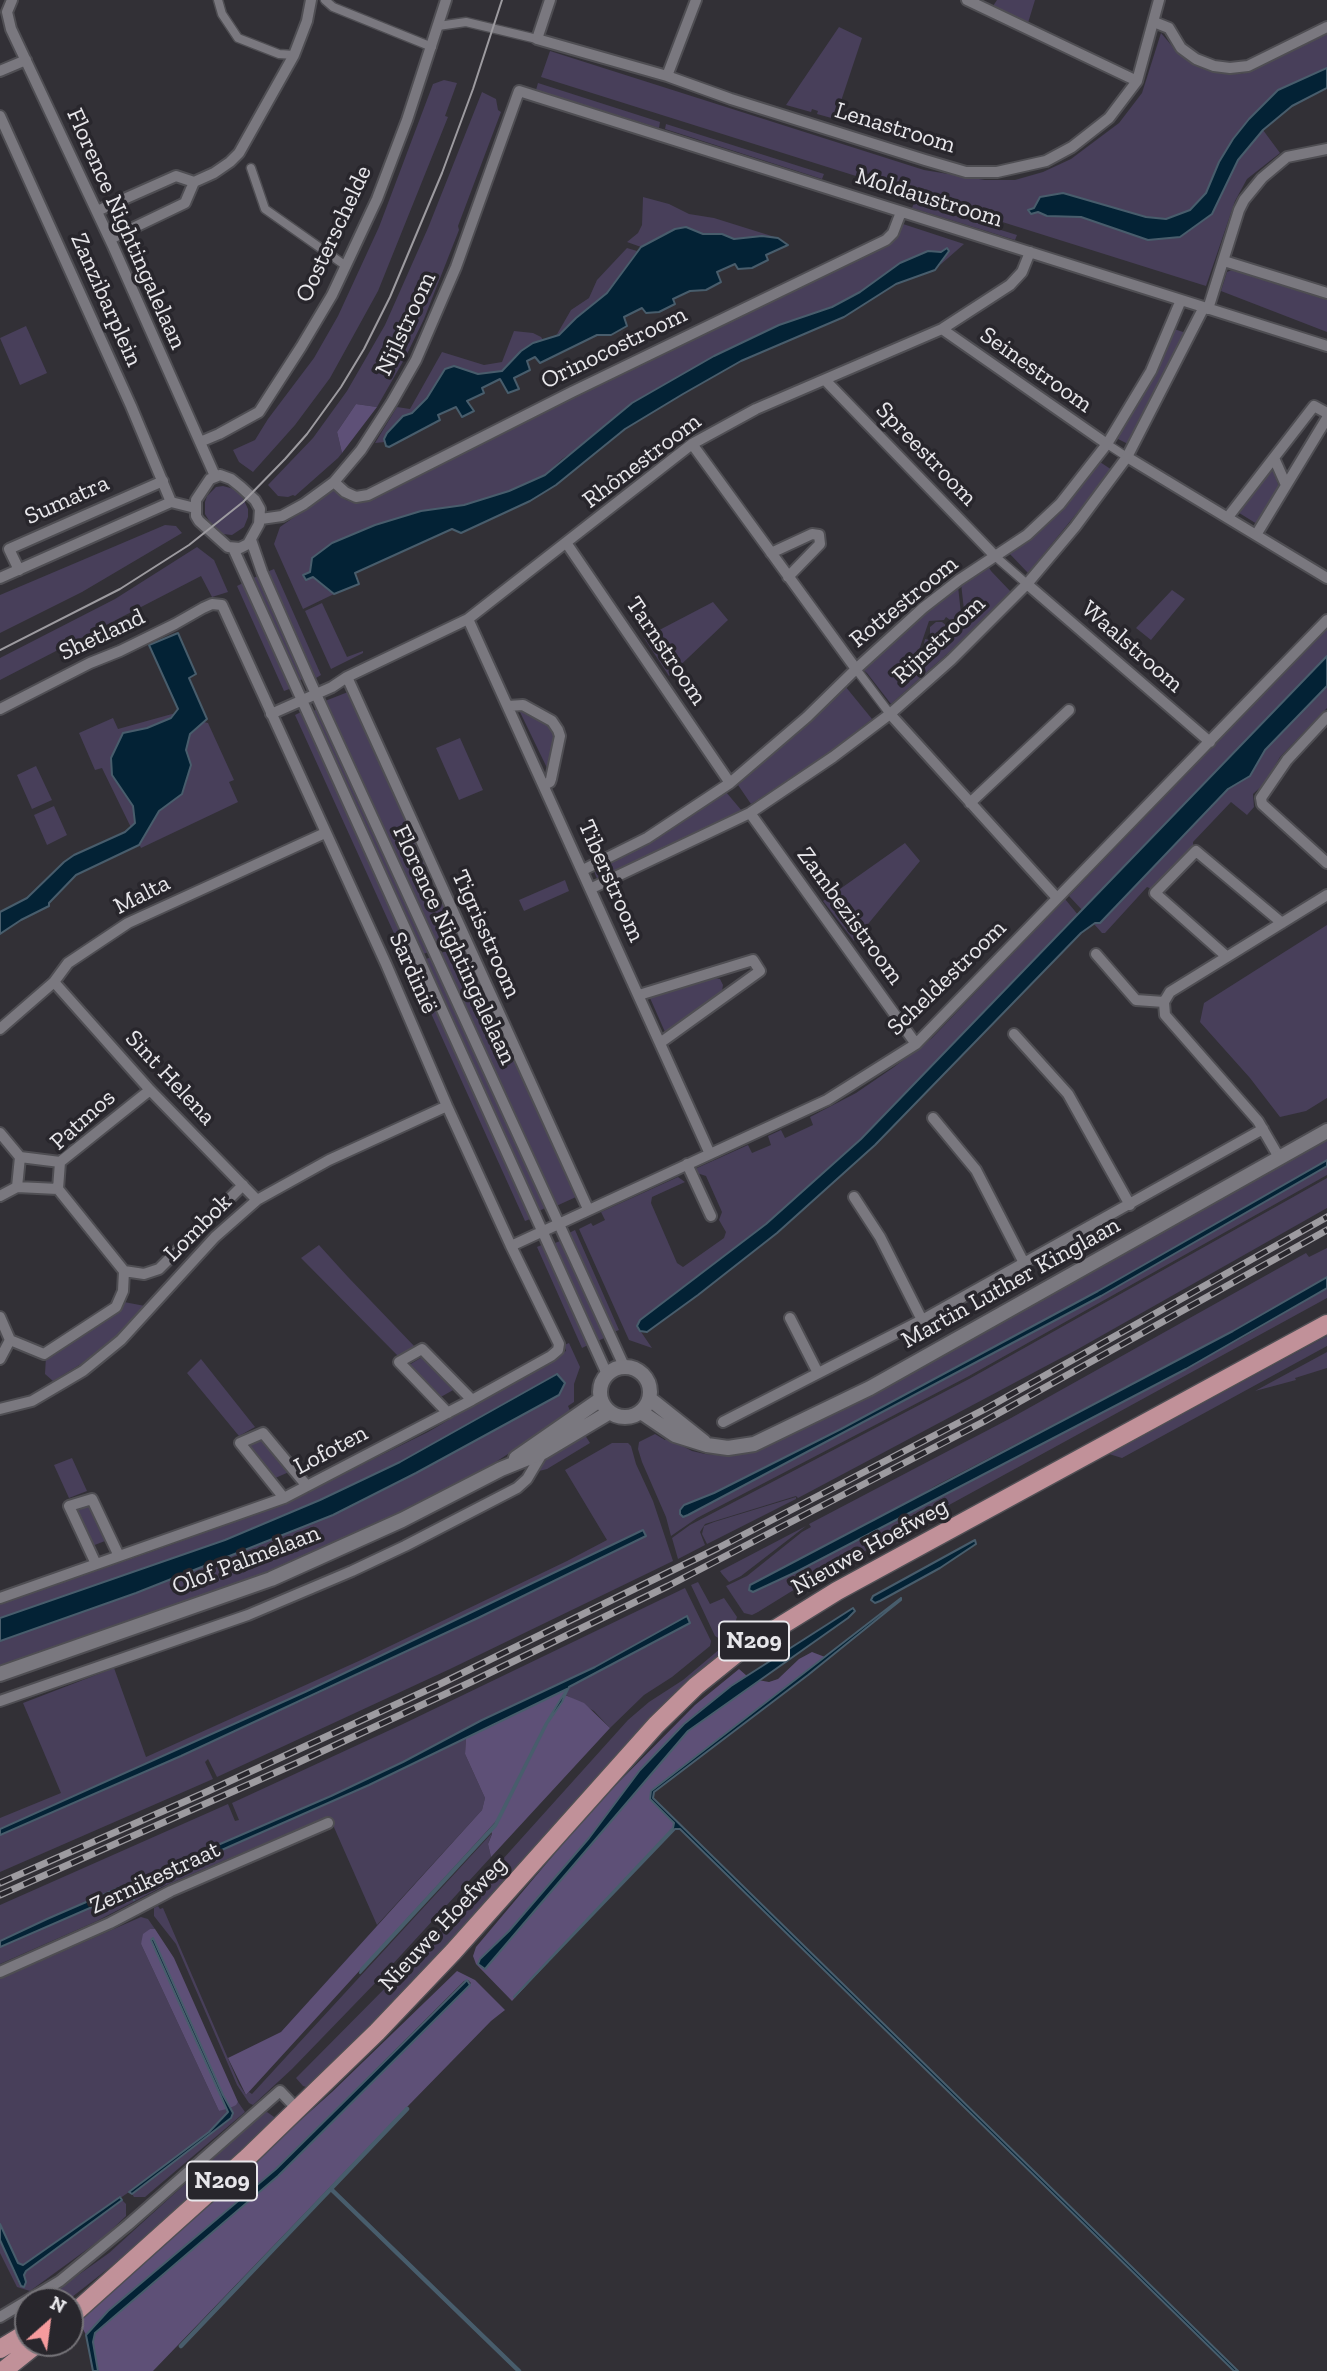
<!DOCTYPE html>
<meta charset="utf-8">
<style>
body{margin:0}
#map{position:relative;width:1327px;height:2371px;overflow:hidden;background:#323036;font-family:"Zilla Slab",serif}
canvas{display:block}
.north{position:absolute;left:14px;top:2287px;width:70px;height:70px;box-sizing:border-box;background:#28262c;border:2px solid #757378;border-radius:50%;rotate:28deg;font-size:19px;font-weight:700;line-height:28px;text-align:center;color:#e8e7eb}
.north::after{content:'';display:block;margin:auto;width:24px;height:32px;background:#f59b9d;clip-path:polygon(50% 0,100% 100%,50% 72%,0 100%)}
</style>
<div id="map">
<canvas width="1327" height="2371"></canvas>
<div class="north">N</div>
</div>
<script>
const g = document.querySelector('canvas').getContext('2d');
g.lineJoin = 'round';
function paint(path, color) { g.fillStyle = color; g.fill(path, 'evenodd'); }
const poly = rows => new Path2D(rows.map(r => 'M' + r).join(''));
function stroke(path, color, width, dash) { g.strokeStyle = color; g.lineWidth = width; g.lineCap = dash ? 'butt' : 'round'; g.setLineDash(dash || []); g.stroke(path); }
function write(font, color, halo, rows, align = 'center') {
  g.font = font + ' "Zilla Slab",serif'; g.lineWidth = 7; g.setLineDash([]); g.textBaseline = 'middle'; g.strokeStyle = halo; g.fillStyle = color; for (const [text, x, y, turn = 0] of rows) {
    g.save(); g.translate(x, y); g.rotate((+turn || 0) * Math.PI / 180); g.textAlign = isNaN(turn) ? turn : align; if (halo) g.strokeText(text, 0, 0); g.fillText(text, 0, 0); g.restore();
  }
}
paint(poly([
 [997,0,1035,0,1028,23,993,6],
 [839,27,862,38,835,119,817,114,818,111,812,109,811,112,786,105],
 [1161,33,1178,53,1191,63,1223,73,1241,74,1270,62,1327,34,1327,68,1278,90,1263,130,1280,153,1247,179,1235,201,1206,286,541,77,550,51,924,170,985,180,1015,180,1043,172,1071,159,1119,123,1142,93],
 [444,80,457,83,445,116,448,117,378,291,330,378,295,425,253,472,239,462,233,450,255,440,268,419,314,358,338,316,379,227,433,84],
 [538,83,660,122,659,128,536,90],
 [482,92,496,99,498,110,501,112,458,226,459,230,424,319,405,358,377,407,356,404,337,432,342,453,338,458,295,496,293,495,288,497,278,496,268,485,313,438,347,391,385,325,428,228],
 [666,124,824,174,822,179,665,129],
 [643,197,669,204,689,214,714,218,778,238,762,236,734,239,722,234,703,234,686,227,675,229,641,247,627,242,638,233,642,225],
 [914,203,1017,235,1015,240,912,208],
 [903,224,964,244,940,265,948,251,928,251,900,263,860,292,832,307,779,325,714,356,562,459,545,475,509,491,464,505,421,511,375,525,332,543,312,577,334,594,303,609,274,544,280,527,333,490,346,500,356,503,366,500,887,244,894,240],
 [627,248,637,251,607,293,556,336,571,310,589,298,597,280],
 [1232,270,1327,300,1327,332,1221,291,1227,272],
 [26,326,47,373,20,385,0,338],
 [1174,329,1186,333,1128,444,1116,438],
 [514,331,533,333,541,337,543,340,521,351,502,371,478,374,454,366,445,369,427,398,412,413,403,416,387,433,385,442,375,443,397,407,410,409,442,352,484,365,502,362],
 [1100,462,1112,470,1028,573,1008,552],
 [1272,466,1279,487,1257,524,1236,511],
 [223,486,234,489,241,494,248,509,248,517,244,527,232,535,223,534,214,529,205,514,205,502,207,496,216,487],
 [165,525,176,526,182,533,82,592,0,633,0,595],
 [197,547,214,560,228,592,212,597,201,576,0,680,0,658,115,599],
 [988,566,991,571,1011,592,973,631,891,704,867,673,861,668,958,586,961,614,956,625,954,628,952,627,953,622,946,617,944,620,929,621,917,656,914,673,917,675,925,639,934,641,930,636,930,627,936,622,942,622,947,626,949,636,950,629,956,632,961,623,964,610,961,583],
 [274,569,321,675,316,678,267,572],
 [258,576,304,678,299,681,253,578],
 [245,582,292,688,284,691,237,586],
 [1172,590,1185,599,1151,640,1136,628],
 [713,602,728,620,669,676,644,638],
 [322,603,347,657,363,651,363,653,331,669,305,611],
 [1327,628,1327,656,1083,911,1069,896],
 [845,686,872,719,828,754,751,804,738,785,809,722],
 [1327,686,1327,708,1280,757,1265,783,1253,794,1254,807,1247,815,1231,802,1193,842,1193,849,1152,889,1147,887,1105,933,1102,933,1094,924,1100,922,1229,788,1250,776,1265,750],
 [348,692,430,873,422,878,432,900,440,896,459,938,436,948,325,701],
 [318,709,429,952,423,954,313,711],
 [519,710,550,727,555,737,548,770],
 [303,711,415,958,407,962,295,715],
 [172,714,208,723,234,780,229,782,238,802,141,848,102,768,95,770,79,733,113,718,118,729],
 [460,738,483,790,459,800,436,748],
 [36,766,52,800,32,809,17,775],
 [726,792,742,811,655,856,597,879,594,871,652,841],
 [54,806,67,835,47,845,34,815],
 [905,843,920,861,854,941,823,901],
 [565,880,569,891,524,911,519,900],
 [1065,899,1079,916,1068,923,993,1005,861,1139,766,1224,637,1326,652,1348,629,1340,579,1229,591,1223,593,1226,605,1220,601,1212,678,1177,685,1182,652,1197,651,1203,677,1263,683,1267,724,1238,726,1232,719,1220,722,1212,706,1176,697,1173,697,1168,748,1145,752,1153,771,1145,768,1136,781,1130,785,1138,813,1125,810,1117,856,1093,894,1067,932,1038],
 [1327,925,1327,1098,1306,1111,1280,1117,1250,1078,1200,1022,1204,1003],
 [461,944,487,1002,480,1006,491,1029,499,1026,576,1197,554,1207,439,954],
 [431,957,545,1208,539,1211,426,959],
 [418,963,533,1218,525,1221,410,967],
 [711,977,720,979,723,985,722,991,665,1032,650,998],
 [1327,1138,1327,1175,969,1376,697,1518,671,1536,666,1517,642,1462,638,1449,639,1442,655,1434,665,1440,667,1438,692,1451,705,1454,730,1456,748,1452,872,1394,1088,1275],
 [1327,1178,1327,1208,1078,1349,798,1498,796,1496,705,1524,700,1532,705,1545,678,1559,672,1538,690,1525,969,1379],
 [575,1230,619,1330,614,1332,607,1316,600,1307,567,1234],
 [560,1241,604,1338,598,1341,555,1243],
 [546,1243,590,1344,582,1348,537,1247],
 [319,1245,348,1277,415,1347,398,1356,301,1258],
 [1327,1248,1327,1277,1233,1331,935,1486,899,1508,748,1587,941,1497,1244,1337,1327,1288,1327,1298,792,1591,758,1612,752,1615,744,1613,726,1586,747,1576,802,1532,811,1527,809,1524,1011,1418,1306,1253,1309,1257],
 [124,1302,145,1306,120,1333,81,1364,53,1381,45,1374,46,1356,109,1318,124,1305],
 [1327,1336,1327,1346,1122,1458,1109,1454],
 [569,1343,580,1367,574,1384,574,1402,568,1406,571,1413,488,1467,393,1517,231,1587,0,1668,0,1641,136,1593,333,1515,416,1473,559,1395,556,1374,400,1462,320,1500,225,1540,0,1618,0,1604,168,1546,252,1514,339,1476,428,1432,566,1351,564,1345],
 [1327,1352,1327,1368,1295,1378,1296,1380,1255,1391],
 [422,1357,455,1389,439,1398,409,1365],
 [201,1359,255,1427,239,1436,187,1373],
 [583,1432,590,1443,547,1469,535,1472,544,1458],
 [261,1439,289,1472,273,1479,249,1446],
 [612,1443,628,1443,631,1446,636,1464,653,1501,673,1561,450,1669,217,1777,208,1759,205,1762,213,1779,0,1872,0,1835,308,1698,478,1618,646,1534,643,1530,305,1692,0,1829,0,1818,61,1793,23,1703,114,1668,146,1757,361,1660,567,1561,607,1540,565,1470],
 [72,1458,87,1491,69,1498,54,1465],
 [796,1497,796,1499,707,1544,702,1534,704,1526,714,1522],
 [89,1505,105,1541,92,1546,77,1511],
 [806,1526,741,1576,729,1582,722,1574,720,1571],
 [698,1582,710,1604,724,1598,737,1617,734,1627,720,1639,715,1636,691,1585],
 [685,1588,711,1641,710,1646,672,1677,644,1695,610,1728,594,1711,566,1695,569,1687,668,1635,687,1616,595,1667,482,1720,403,1762,331,1796,0,1941,0,1905,228,1804,235,1821,239,1820,232,1803,403,1724],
 [757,1623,761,1629,411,1986,309,2088,303,2086,296,2078,404,1969,628,1720,649,1702,683,1680,727,1643],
 [466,1738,465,1754,485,1798,482,1810,377,1925,329,1816,162,1887,97,1921,0,1964,0,1947,129,1891,133,1900,130,1890,369,1785],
 [492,1833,488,1844,491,1857,380,1978,292,2069,253,2105,249,2103,237,2085,176,1944,154,1916,154,1908,158,1906,160,1909,163,1908,239,2084,246,2095,249,2092,252,2094],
 [141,1917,148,1919,155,1929,150,1929,141,1944,219,2111,226,2108,228,2112,209,2132,129,2192,23,2265,18,2263,0,2224,0,1979],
 [238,2102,245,2112,145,2197,134,2197,132,2194,231,2119,233,2113,230,2108],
 [267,2112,277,2119,147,2238,67,2301,42,2301,109,2253,262,2114],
 [122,2200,126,2204,126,2216,104,2237,30,2291,17,2287,0,2253,0,2240,20,2286,26,2271]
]), '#483f5a');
paint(poly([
 [356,404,377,407,342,453,337,432],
 [812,1652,825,1657,657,1786,650,1799,674,1823,673,1828,512,2001,476,1964,473,1956,476,1947,593,1808,695,1705,739,1669,747,1676,699,1711,640,1770,589,1838,480,1966,484,1969,688,1731,758,1680,769,1682,778,1679,799,1659],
 [568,1688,565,1695,584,1703,610,1728,491,1857,488,1844,492,1834,491,1831,498,1819,246,2095,228,2058,281,2032,482,1810,485,1798,465,1754,466,1738],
 [150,1929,155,1929,174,1958,238,2102,236,2105,230,2108,219,2111,141,1944,143,1934],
 [457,1971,475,1980,505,2010,491,2021,408,2106,153,2371,98,2371,93,2342,95,2333,278,2176,471,1983,468,1980,464,1981,276,2169,108,2311,86,2335,78,2319,332,2092]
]), '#5e5077');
const water = poly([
 [1327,68,1327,88,1292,106,1263,130,1238,160,1212,214,1180,237,1148,240,1081,217,1047,216,1038,212,1031,214,1028,210,1034,208,1040,197,1063,193,1146,217,1166,219,1190,210,1206,193,1219,162,1233,139,1249,119,1278,90,1327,68],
 [686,227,703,234,722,234,734,239,762,236,778,238,788,245,766,255,768,260,752,268,738,269,735,264,717,272,721,282,706,290,690,291,673,299,675,304,659,312,646,313,642,308,624,317,627,326,611,335,597,335,540,363,535,357,527,361,530,370,514,378,519,389,508,393,500,379,482,388,484,393,467,401,474,411,462,417,456,407,438,415,440,420,389,447,386,446,384,439,387,433,403,416,412,413,427,398,445,369,454,366,478,374,502,371,521,351,533,343,559,335,576,318,607,293,641,247,675,229,686,227],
 [947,248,949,251,935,270,896,284,844,317,741,361,683,394,625,429,556,485,530,501,461,533,452,529,355,573,359,584,334,594,313,577,306,580,303,575,310,572,312,558,332,543,375,525,421,511,464,505,509,491,545,475,632,403,714,356,779,325,832,307,860,292,900,263,928,251,941,252,947,248],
 [178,633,196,674,189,678,207,719,190,734,186,750,191,765,182,794,159,811,139,845,76,875,49,903,49,906,21,920,0,934,0,912,27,898,64,862,74,855,125,832,135,823,133,806,112,775,111,758,123,733,147,728,171,718,178,709,149,645,178,633],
 [1327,656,1327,686,1265,750,1250,776,1228,789,1100,923,1095,923,1081,933,875,1145,777,1233,698,1295,647,1332,640,1331,637,1326,640,1320,766,1224,861,1139,1327,656],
 [1327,1160,1327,1166,1101,1296,688,1515,683,1517,680,1514,680,1510,684,1505,714,1493,841,1429,1098,1291,1327,1160],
 [1327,1277,1327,1288,1186,1369,796,1572,753,1592,749,1590,750,1585,1233,1331,1327,1277],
 [557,1374,565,1383,559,1395,416,1473,333,1515,136,1593,0,1641,0,1618,225,1540,320,1500,400,1462,557,1374],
 [643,1530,646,1536,478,1618,181,1756,0,1835,0,1829,305,1692,643,1530],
 [975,1540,976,1544,940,1568,880,1601,875,1603,871,1600,873,1596,975,1540],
 [901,1598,901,1600,808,1675,654,1792,653,1798,1238,2371,1234,2371,680,1829,675,1829,514,1997,673,1828,674,1823,650,1799,651,1791,901,1598],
 [853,1608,855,1611,848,1618,688,1731,485,1969,478,1964,480,1959,509,1931,589,1838,640,1770,684,1724,731,1686,853,1608],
 [687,1616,690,1623,569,1687,562,1702,547,1724,496,1826,360,1973,361,1969,495,1824,546,1723,567,1689,369,1785,131,1890,134,1900,129,1891,0,1947,0,1941,47,1919,331,1796,403,1762,482,1720,595,1667,687,1616],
 [153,1938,223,2095,233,2113,231,2118,132,2194,129,2192,209,2132,228,2112,151,1940,153,1938],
 [467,1980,470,1985,278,2176,95,2333,93,2342,98,2371,93,2371,86,2335,108,2311,276,2169,467,1980],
 [120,2197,122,2200,26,2271,24,2275,26,2282,24,2287,21,2286,0,2240,0,2224,18,2263,23,2265,120,2197]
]);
paint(water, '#032235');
stroke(water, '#485d6c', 2);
stroke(poly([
 [332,2190,519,2371],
 [181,2346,407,2109]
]), '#485d6c', 4.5);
const pedestrian = poly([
 [218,0,222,14,238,38,279,54,294,55],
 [325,0,333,7,432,47],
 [438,26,466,22,537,39],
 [251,168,265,209,346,266],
 [1107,444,1127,457],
 [996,557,1027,584],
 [856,669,890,714]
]);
const minor = poly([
 [12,0,7,12,11,29,113,246,215,476],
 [550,0,537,39,667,76,731,99,925,160,966,172,997,172,1046,161,1072,147,1109,118,1137,81,1159,0],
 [967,0,1137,81],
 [1154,22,1169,28,1181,48,1196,59,1214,66,1230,68,1248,66,1327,27],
 [0,71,26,60],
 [667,76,696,0],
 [0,116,131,406,171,502],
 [97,211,176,176,194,182,214,173,230,162,239,153,294,55,307,21,311,0],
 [110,239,185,203,194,182],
 [1224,261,1327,293],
 [1208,309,1239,210,1244,200,1262,178,1287,157,1327,149],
 [942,329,1107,444],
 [826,381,996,557],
 [200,442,219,434,259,412,301,347,332,295,377,199,407,120,446,0],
 [692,444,856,669],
 [1127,457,1327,578],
 [1274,458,1286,485],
 [220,475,231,479,241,487,255,500,260,509,259,524,248,544,240,548,228,547,199,521,196,516,196,500,210,479,220,475],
 [334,482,345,492,356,497,368,495,572,392,886,240,893,233,901,212],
 [1228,517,1314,406,1327,413],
 [261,519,282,516,304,504,334,482,361,450,392,402,416,360,456,267,519,91,1327,346],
 [1256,535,1327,418],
 [251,540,262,572,310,681,624,1366],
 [567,544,730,783],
 [233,548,607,1374],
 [771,553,812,534,819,535,820,544,788,577],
 [19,570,9,549,163,481],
 [0,578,171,502,195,508],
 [1027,584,1210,742],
 [468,619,710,1154],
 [347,677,588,1209],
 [508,706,523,705,552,721,558,730,560,736,551,779,550,782,544,785],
 [0,709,90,663,120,651,175,624,203,608,212,604,222,605,386,964,447,1106,511,1246,559,1344,558,1350,551,1356,472,1400,284,1498,0,1598],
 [271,714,332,687,347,677,468,619,692,444,756,409,942,329,1010,285,1022,272,1030,252],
 [890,714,1057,898],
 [1327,717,1287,760,1261,798,1262,804,1327,863],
 [970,803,1069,710],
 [750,813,916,1044],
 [583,870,647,838,730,783,807,717,856,669,923,608,959,580,1027,535,1060,504,1107,444,1151,371,1181,300],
 [592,888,750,813,833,757,890,714,951,660,1027,584,1075,527,1127,457,1204,307],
 [1096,954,1136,1000,1164,1002],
 [1226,956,1155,893,1196,851,1282,923],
 [54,982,150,1090,257,1200],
 [639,995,753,960,760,971,660,1043],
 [0,1029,54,982,68,963,128,923,325,833],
 [1014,1034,1068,1094,1130,1205],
 [933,1118,976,1170,1024,1263],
 [0,1133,20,1157,17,1187,58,1189,124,1271],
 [20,1157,60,1162],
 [1280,1159,1258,1121,1165,1015,1164,1002,1170,992,1327,895],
 [687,1164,711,1216],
 [58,1189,60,1162,150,1090],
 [0,1196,17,1187],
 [854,1197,880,1237,922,1320],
 [511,1246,827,1100,916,1044,1327,620],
 [0,1317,10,1340],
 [790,1318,818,1373],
 [0,1359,10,1340,44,1354,116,1307,123,1291,124,1271,144,1274,159,1269,243,1185],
 [0,1409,32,1401,83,1371,121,1340,215,1237,257,1200,329,1160,447,1106],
 [448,1413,399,1362,422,1349,472,1400],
 [723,1422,922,1320,1263,1129],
 [284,1498,240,1443,263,1433,307,1486],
 [96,1564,69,1506,92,1499,119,1556],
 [0,1701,248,1615,352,1571,405,1546,517,1488,527,1479,543,1452],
 [0,1972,110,1923,171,1891,328,1823],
 [0,2317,60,2281,128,2225,280,2091,298,2110]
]);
const tertiary = poly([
 '600 1392a25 25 0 1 1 50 0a25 25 0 1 1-50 0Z',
 [650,1399,704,1442],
 [641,1412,675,1435,707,1445,728,1448,754,1444,870,1388,1327,1131],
 [516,1458,601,1399],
 [0,1674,271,1579,402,1520,501,1469,543,1452,610,1412]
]);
const primary = poly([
 [70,2317,248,2157,377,2032,453,1952,656,1725,696,1686,737,1653,837,1591,1327,1324],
 [0,2349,28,2332],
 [3,2371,38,2343]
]);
stroke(pedestrian, '#4f4e53', 11);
stroke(minor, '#4f4e53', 14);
stroke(tertiary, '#4f4e53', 18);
stroke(primary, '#4f4e53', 21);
stroke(pedestrian, '#7a787f', 8);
stroke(minor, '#7a787f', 10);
stroke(tertiary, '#7a787f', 14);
stroke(primary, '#c19199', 18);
stroke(poly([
 [0,650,120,589,189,545,243,502,285,459,307,434,341,387,364,349,390,297,442,173,473,89,502,0]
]), '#9d9ba0', 2);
const rail = poly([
 [0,1883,204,1793,438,1685,718,1548,987,1408,1327,1217],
 [0,1895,297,1763,471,1682,668,1586,983,1422,1327,1230]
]);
stroke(rail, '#9d9ba0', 7);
stroke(rail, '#28262c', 4.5, [13]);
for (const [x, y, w] of [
 [754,1641,70],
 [222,2181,70]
]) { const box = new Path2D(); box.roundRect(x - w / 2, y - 19.5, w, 39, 5); g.fillStyle = '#28262c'; g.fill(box); stroke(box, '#e8e7eb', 2); }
write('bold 23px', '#e8e7eb', null, [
 ["N209",754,1641],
 ["N209",222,2181]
]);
write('24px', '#e8e7eb', '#28262c', [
 ["Lenastroom",895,128,17],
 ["Moldaustroom",929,198,17],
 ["Florence Nightingalelaan",126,229,66],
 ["Oosterschelde",334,234,-65],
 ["Zanzibarplein",106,300,66],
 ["Nijlstroom",406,324,-65],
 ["Orinocostroom",614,348,-26],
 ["Seinestroom",1036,370,35],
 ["Spreestroom",926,454,46],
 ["Rhônestroom",642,461,-37],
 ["Sumatra",67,500,-24],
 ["Rottestroom",904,602,-39],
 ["Shetland",102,635,-25],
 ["Rijnstroom",939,640,-43],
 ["Waalstroom",1132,647,41],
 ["Tarnstroom",666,651,56],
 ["Tiberstroom",611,881,66],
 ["Malta",142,895,-27],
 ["Zambezistroom",850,916,54],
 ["Tigrisstroom",486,934,66],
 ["Florence Nightingalelaan",454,945,65],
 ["Sardinië",413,973,66],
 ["Scheldestroom",947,978,-44],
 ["Sint Helena",170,1078,47],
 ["Patmos",83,1120,-42],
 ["Lombok",198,1228,-45],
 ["Martin Luther Kinglaan",1011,1283,-29],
 ["Lofoten",331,1450,-28],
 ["Nieuwe Hoefweg",870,1547,-29],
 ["Olof Palmelaan",246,1560,-21],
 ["Zernikestraat",155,1878,-25],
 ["Nieuwe Hoefweg",443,1924,-47]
]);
</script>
